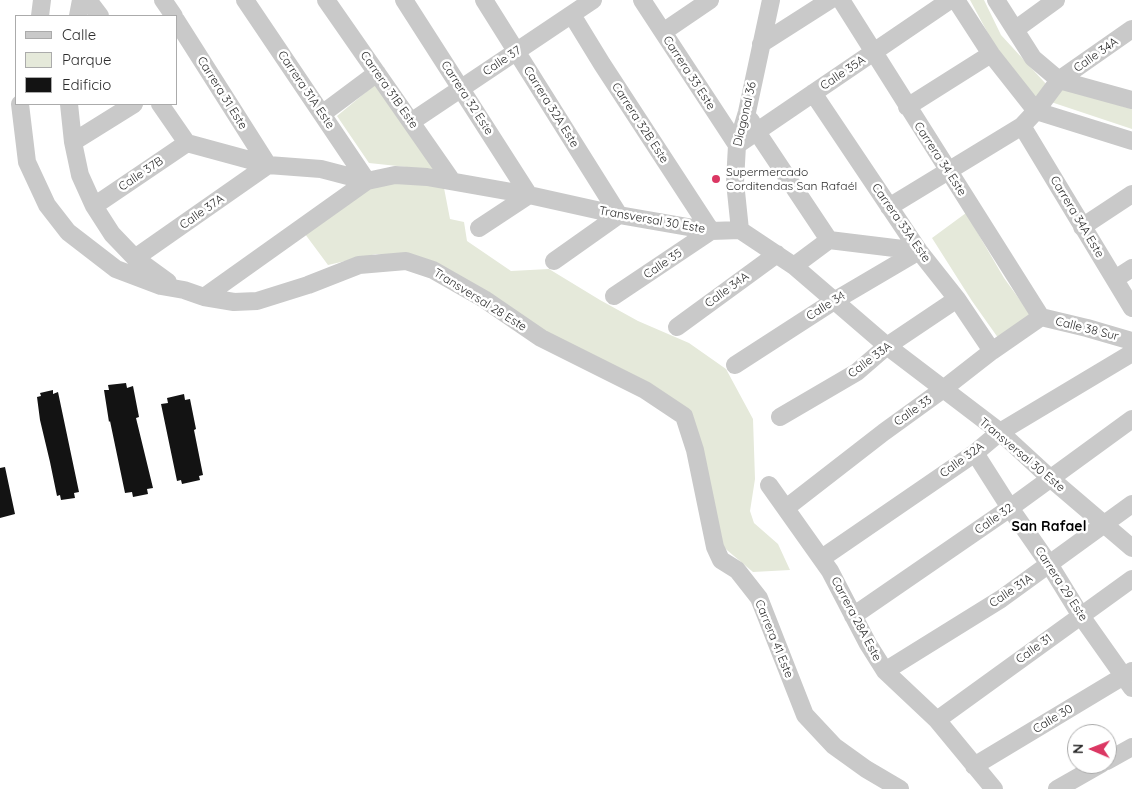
<!DOCTYPE html>
<meta charset="utf-8">
<style>
body{margin:0}
#map{position:relative;width:1132px;height:789px;overflow:hidden;background:#fff;font-family:Quicksand,sans-serif}
canvas{display:block}
.legend{position:absolute;left:15px;top:15px;width:162px;height:90px;box-sizing:border-box;background:#fff;border:1px solid #ababab;margin:0;padding:6px 9px;list-style:none;font-size:15px;color:#2c2c2c}
.legend li{display:flex;align-items:center;gap:10px;height:25px}
.legend b{width:25px;border:1px solid #ababab}
.north{position:absolute;left:1067px;top:724px;width:50px;height:50px;box-sizing:border-box;background:#fff;border:1px solid #ababab;border-radius:50%;rotate:271deg;font-size:14px;font-weight:700;line-height:20px;text-align:center;color:#2c2c2c}
.north::after{content:'';display:block;margin:auto;width:18px;height:22px;background:#db3763;clip-path:polygon(50% 0,100% 100%,50% 72%,0 100%)}
</style>
<div id="map">
<canvas width="1132" height="789"></canvas>
<ul class="legend">
<li><b style="height:6px;background:#c9c9c9"></b>Calle</li>
<li><b style="height:14px;background:#e5e9da"></b>Parque</li>
<li><b style="height:14px;background:#131313"></b>Edificio</li>
</ul>
<div class="north">N</div>
</div>
<script>
const g = document.querySelector('canvas').getContext('2d');
g.lineJoin = 'round';
function paint(path, color) { g.fillStyle = color; g.fill(path, 'evenodd'); }
const poly = rows => new Path2D(rows.map(r => 'M' + r).join(''));
function stroke(path, color, width, dash) { g.strokeStyle = color; g.lineWidth = width; g.lineCap = dash ? 'butt' : 'round'; g.setLineDash(dash || []); g.stroke(path); }
function write(font, color, halo, rows, align = 'center') {
  g.font = font + ' Quicksand,sans-serif'; g.lineWidth = 5; g.setLineDash([]); g.textBaseline = 'middle'; g.strokeStyle = halo; g.fillStyle = color; for (const [text, x, y, turn = 0] of rows) {
    g.save(); g.translate(x, y); g.rotate((+turn || 0) * Math.PI / 180); g.textAlign = isNaN(turn) ? turn : align; if (halo) g.strokeText(text, 0, 0); g.fillText(text, 0, 0); g.restore();
  }
}
paint(poly([
 [970,0,984,0,1001,35,1046,84,1132,109,1132,129,1033,96,998,52],
 [377,83,435,170,369,163,337,116],
 [404,177,444,188,450,219,464,222,467,241,511,271,549,269,600,300,638,321,689,343,726,369,753,419,755,479,750,511,754,523,778,544,790,570,753,572,715,540,687,417,558,344,418,258,376,254,328,265,305,234,380,181],
 [966,213,1004,278,1033,318,1001,342,972,301,932,238]
]), '#e5e9da');
paint(poly([
 [126,383,127,388,133,386,139,417,136,418,153,488,147,489,148,494,133,497,132,492,125,493,110,421,109,422,104,390,109,390,108,385],
 [53,390,53,394,58,392,79,492,74,493,75,498,61,500,60,495,57,496,50,462,40,420,37,397,41,396,40,393],
 [184,394,185,400,190,399,196,429,194,430,203,475,199,476,200,480,182,484,181,480,177,481,161,404,168,403,167,398],
 [5,467,15,514,0,518,0,468]
]), '#131313');
stroke(poly([
 [88,0,100,16],
 [163,0,174,16],
 [245,0,367,181],
 [326,0,452,181],
 [404,0,529,195,479,228],
 [484,0,619,215,554,261],
 [642,0,737,145,950,0],
 [841,0,1041,317],
 [956,0,991,54,1036,111,1132,141],
 [996,0,1033,58,1059,80,1132,100],
 [572,15,602,64,711,231,614,296],
 [40,16,42,0],
 [78,16,81,0],
 [1016,29,1056,0],
 [663,32,710,0],
 [761,44,830,0],
 [813,93,919,251,957,299,992,351],
 [20,104,27,162,47,205,68,232,116,269,161,286,184,290,204,297,234,302,257,301,308,285,359,265,406,261,433,270,484,299,541,338,645,390,684,416,695,450,715,547,721,560,737,570,759,598,805,715,834,746,866,769,900,789],
 [69,104,73,142,80,175,94,206,112,234,135,258,168,282],
 [160,104,187,143],
 [907,107,991,54],
 [322,114,377,73],
 [751,121,757,132,829,240],
 [411,122,593,0],
 [1022,126,1132,308],
 [73,142,134,104],
 [187,143,268,165,321,169,367,181,395,175,427,177,529,195,619,215,711,231,740,230,794,266,887,346,1000,432,1050,478,1132,548],
 [94,206,187,143],
 [889,207,1022,126,1036,111,1059,80,1132,29],
 [1082,227,1132,194],
 [740,230,735,182,737,145,747,112,771,0],
 [829,240,919,251],
 [135,258,268,165,176,20],
 [794,266,829,240],
 [1115,279,1132,268],
 [204,297,367,181],
 [1041,317,1087,328,1132,341],
 [677,327,777,254],
 [735,365,834,301,919,251],
 [780,417,857,372,887,346,957,299],
 [975,453,1010,508,1049,564,1081,616,1132,688],
 [769,485,830,571,868,644,885,671,937,720,994,789],
 [786,508,884,432,942,390,992,351,1041,317],
 [822,558,975,453,1000,432,1132,353],
 [853,616,1010,508,1132,419],
 [885,671,1001,599,1132,504],
 [937,720,1132,579],
 [1107,761,1132,747],
 [974,766,1132,671],
 [1057,789,1101,764]
]), '#c9c9c9', 18);
for (const [x, y, r, color] of [
 [716,179,5,"#db3763"]
]) { const dot = new Path2D(); dot.arc(x, y, r, 0, 2 * Math.PI); g.fillStyle = color; g.fill(dot); stroke(dot, '#fff', 2); }
write('12px', '#2c2c2c', '#fff', [
 ["Calle 34A",1096,55,-35],
 ["Calle 37",502,61,-34],
 ["Carrera 33 Este",689,73,57],
 ["Calle 35A",843,73,-34],
 ["Carrera 31A Este",306,90,56],
 ["Carrera 31B Este",389,90,55],
 ["Carrera 31 Este",222,93,58],
 ["Carrera 32 Este",467,98,57],
 ["Carrera 32A Este",551,107,58],
 ["Diagonal 36",745,114,-77],
 ["Carrera 32B Este",640,123,57],
 ["Carrera 34 Este",940,159,57],
 ["Calle 37B",141,174,-34],
 ["Calle 37A",202,212,-35],
 ["Carrera 34A Este",1077,217,59],
 ["Transversal 30 Este",652,220,10],
 ["Carrera 33A Este",901,223,55],
 ["Calle 35",663,264,-34],
 ["Calle 34A",727,290,-36],
 ["Transversal 28 Este",480,300,32],
 ["Calle 34",826,306,-32],
 ["Calle 38 Sur",1087,329,14],
 ["Calle 33A",870,360,-37],
 ["Calle 33",913,411,-35],
 ["Transversal 30 Este",1022,455,40],
 ["Calle 32A",962,460,-36],
 ["Calle 32",994,519,-35],
 ["Carrera 29 Este",1061,584,57],
 ["Calle 31A",1011,591,-34],
 ["Carrera 28A Este",856,619,62],
 ["Carrera 41 Este",774,639,68],
 ["Calle 31",1034,649,-36],
 ["Calle 30",1053,719,-31]
]);
write('12px', '#2c2c2c', '#fff', [
 ["Supermercado",726,172],
 ["Corditendas San Rafaél",726,186]
], 'left');
write('bold 14px', '#000', '#fff', [
 ["San Rafael",1049,527]
]);
</script>
